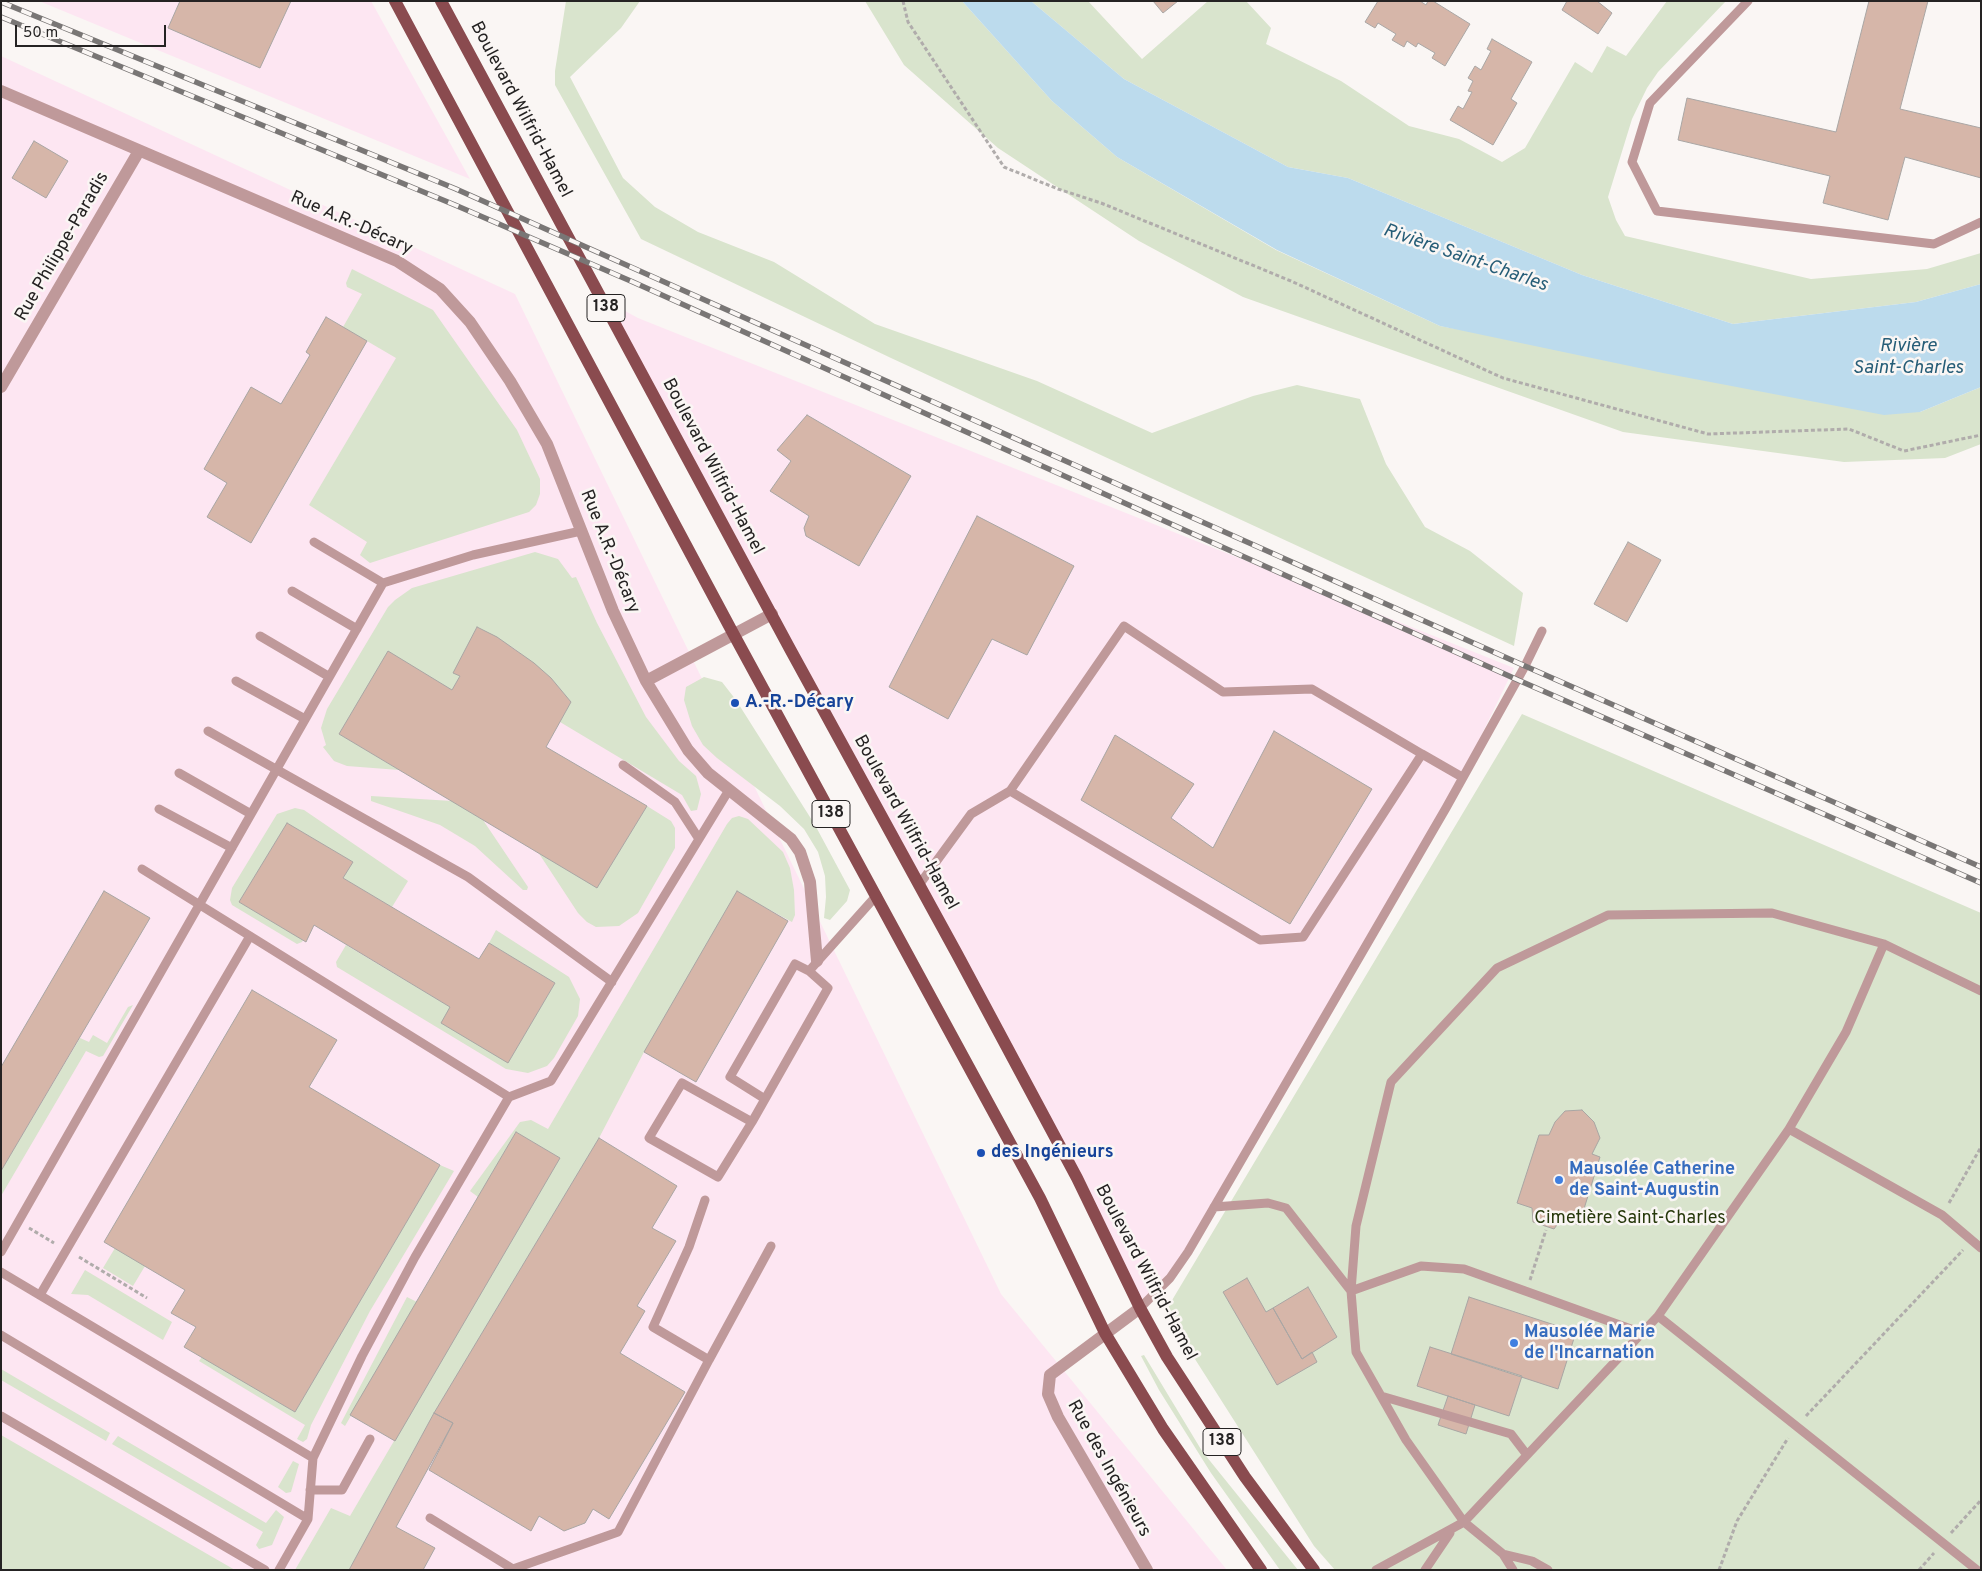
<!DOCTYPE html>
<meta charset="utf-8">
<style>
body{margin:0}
#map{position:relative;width:1982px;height:1571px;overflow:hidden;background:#faf6f4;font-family:Overpass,sans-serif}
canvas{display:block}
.frame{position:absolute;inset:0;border:2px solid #252323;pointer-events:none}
.scale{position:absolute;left:15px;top:25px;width:151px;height:22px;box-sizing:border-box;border:2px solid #252323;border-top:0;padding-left:6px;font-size:15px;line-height:18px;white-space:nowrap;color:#252323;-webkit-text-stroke:4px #faf6f4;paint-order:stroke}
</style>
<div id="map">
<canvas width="1982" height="1571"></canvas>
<div class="frame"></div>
<div class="scale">50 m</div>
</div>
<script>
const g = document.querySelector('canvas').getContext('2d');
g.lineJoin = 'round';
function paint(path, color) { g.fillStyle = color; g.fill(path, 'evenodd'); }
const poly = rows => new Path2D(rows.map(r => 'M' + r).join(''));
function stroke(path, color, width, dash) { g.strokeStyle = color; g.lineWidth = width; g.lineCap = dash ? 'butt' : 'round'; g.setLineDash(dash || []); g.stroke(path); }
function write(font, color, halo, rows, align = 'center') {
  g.font = font + ' Overpass,sans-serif'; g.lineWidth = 5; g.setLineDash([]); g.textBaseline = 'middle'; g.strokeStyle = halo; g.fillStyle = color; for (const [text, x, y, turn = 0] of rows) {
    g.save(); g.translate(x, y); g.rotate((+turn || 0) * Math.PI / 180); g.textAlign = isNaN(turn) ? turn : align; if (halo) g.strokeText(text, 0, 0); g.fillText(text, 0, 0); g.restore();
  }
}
paint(poly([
 [39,1,371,1,470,179],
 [1,56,515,294,1001,1294,1227,1570,1,1570],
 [601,298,638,318,1514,668,1446,808,1188,1252,1140,1308]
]), '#fde6f2');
paint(poly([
 [566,1,640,1,621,28,570,77,623,178,655,207,698,232,774,262,875,324,1037,381,1152,433,1253,396,1297,385,1360,399,1386,464,1425,527,1470,551,1523,593,1514,646,891,358,641,239,555,85,555,71],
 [865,1,962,1,1052,101,1117,157,1276,250,1440,326,1920,412,1981,387,1981,444,1945,458,1844,462,1623,432,1243,297,1139,241,998,148,904,65],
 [1031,1,1088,1,1142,59,1208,1,1246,1,1271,28,1266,44,1341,81,1409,126,1459,139,1502,162,1525,148,1575,62,1592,73,1607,46,1626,56,1667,1,1726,1,1658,72,1647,88,1632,119,1608,197,1616,220,1625,236,1811,279,1927,269,1981,253,1981,284,1916,302,1733,324,1582,275,1348,178,1288,167,1124,79],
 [352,269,433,310,517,430,540,479,540,494,536,505,529,512,370,563,360,555,367,542,309,505,396,358,343,327,362,294,347,287,346,283],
 [535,552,558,559,572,578,576,577,597,623,646,717,679,761,696,776,701,794,697,810,691,811,682,795,560,722,571,702,551,678,515,649,477,627,454,673,460,676,452,690,388,652,339,734,399,770,347,766,334,761,323,747,326,745,321,728,327,709,388,607,395,600,412,588],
 [704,677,722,682,736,700,815,825,850,890,847,901,830,920,824,918,826,897,825,876,818,852,804,829,780,806,717,758,703,745,692,726,684,700,686,687],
 [1522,714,1981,913,1981,1570,1335,1570,1314,1546,1165,1312],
 [371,796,452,801,483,820,528,887,527,890,523,890,475,846,440,825,371,801],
 [647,806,671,821,675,828,675,848,638,913,619,926,596,927,587,922,578,913,538,852,598,886],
 [295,808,304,810,408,881,392,907,343,878,353,862,287,823,239,902,303,940,302,942,297,944,232,905,230,900,232,888,277,814],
 [739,816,748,819,783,852,790,868,794,890,795,915,792,922,737,892,644,1052,599,1138,434,1413,349,1570,295,1570,331,1508,350,1516,560,1158,516,1132,478,1197,470,1191,520,1122,531,1120,548,1129,727,824,732,818],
 [496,930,569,977,580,999,578,1016,554,1058,547,1066,528,1073,506,1069,337,967,336,962,346,945,450,1007,508,1063,555,983,489,943],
 [133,1005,103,1056,99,1057,86,1051,1,1196,1,1171,80,1038,89,1042,93,1035,107,1043,128,1007],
 [440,1165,454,1171,370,1311,311,1425,307,1439,303,1442,297,1439,305,1425,199,1361,202,1357,295,1412],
 [115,1248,145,1266,133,1286,103,1268],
 [85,1270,172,1322,163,1340,88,1295,71,1294],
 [407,1297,417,1302,345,1426,341,1423],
 [1144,1355,1202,1451,1298,1570,1280,1570,1211,1473,1159,1390,1141,1356],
 [1,1369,110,1433,106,1441,1,1380],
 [1,1435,235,1570,1,1570],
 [118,1436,266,1523,276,1510,284,1517,272,1545,259,1549,256,1545,263,1532,112,1444],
 [293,1461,299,1464,291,1492,286,1493,278,1487]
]), '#d9e4cd');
paint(poly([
 [962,1,1031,1,1124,79,1288,167,1348,178,1582,275,1733,324,1916,302,1981,284,1981,387,1920,412,1884,415,1663,373,1440,326,1277,250,1117,157,1052,101]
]), '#bcdbed');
const building = poly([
 [180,1,291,1,260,68,168,28,180,1],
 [1153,1,1178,1,1163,13,1153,1],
 [1378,1,1420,1,1426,5,1428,1,1433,1,1470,24,1445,66,1432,58,1435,53,1418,43,1416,47,1407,41,1404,47,1392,40,1396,34,1378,23,1375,28,1365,22,1378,1],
 [1567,1,1597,1,1612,13,1598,34,1562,10,1567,1],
 [1869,1,1928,1,1900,109,1981,128,1981,178,1905,157,1888,220,1823,203,1830,176,1678,140,1687,98,1836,132,1869,1],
 [1492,39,1532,62,1511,99,1517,103,1493,145,1450,120,1458,106,1463,109,1472,92,1468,91,1473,81,1468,78,1475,66,1481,70,1491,51,1487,49,1492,39],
 [34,141,68,161,46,198,12,178,34,141],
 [326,317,367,341,251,543,207,517,227,483,204,469,251,387,281,404,310,355,306,352,326,317],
 [807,415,911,476,859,566,806,536,804,528,809,516,770,491,791,461,777,450,807,415],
 [977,516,1074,566,1027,655,992,639,948,719,889,687,977,516],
 [1628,542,1661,560,1627,622,1594,604,1628,542],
 [477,627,497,637,534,663,551,678,571,702,546,747,647,806,597,888,339,734,388,651,452,690,460,676,453,673,477,627],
 [1274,731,1372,789,1290,924,1081,800,1115,735,1194,784,1171,818,1213,848,1274,731],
 [287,823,353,862,343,878,479,959,489,943,555,983,508,1063,441,1023,450,1007,314,925,306,942,239,902,287,823],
 [104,891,150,918,1,1171,1,1067,104,891],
 [737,891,788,921,696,1082,644,1052,737,891],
 [252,990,337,1040,309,1087,440,1165,295,1412,184,1347,196,1327,171,1313,185,1290,104,1242,252,990],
 [1582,1110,1594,1122,1600,1138,1592,1154,1600,1157,1579,1225,1562,1218,1554,1229,1533,1222,1532,1208,1517,1203,1539,1135,1549,1135,1555,1122,1565,1111,1582,1110],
 [516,1132,560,1158,395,1441,350,1415,516,1132],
 [599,1138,677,1186,652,1228,676,1241,637,1306,645,1311,620,1353,685,1392,609,1519,593,1509,585,1523,564,1531,539,1516,531,1531,429,1470,453,1423,434,1413,599,1138],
 [1247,1278,1266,1312,1273,1308,1302,1359,1312,1352,1317,1362,1277,1385,1223,1292,1247,1278],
 [1308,1287,1337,1337,1302,1359,1273,1308,1308,1287],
 [1469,1297,1576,1332,1558,1389,1451,1354,1469,1297],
 [1430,1347,1522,1376,1509,1416,1417,1386,1430,1347],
 [1448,1396,1475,1405,1466,1434,1438,1425,1448,1396],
 [434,1413,453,1423,396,1527,435,1548,423,1570,349,1570,434,1413]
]);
paint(building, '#d6b6a9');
stroke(building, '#a9a6a4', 1);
stroke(poly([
 [903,1,908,22,1004,167,1058,189,1101,203,1291,281,1503,378,1708,434,1849,429,1904,451,1981,435],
 [1949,1203,1981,1147],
 [29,1228,54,1243],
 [79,1257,147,1298],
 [1530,1280,1546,1230],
 [1806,1416,1963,1250],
 [1951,1533,1981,1500],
 [1719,1570,1737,1521,1788,1438],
 [1919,1570,1934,1553]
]), '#b0acab', 3, [4, 2.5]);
stroke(poly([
 [1748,1,1650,103,1632,162,1657,211,1934,244,1981,222],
 [314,542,383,583],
 [292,591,357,629],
 [260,636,328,676],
 [236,681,305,719],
 [208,731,468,877,612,982],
 [1422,754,1312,689,1223,692,1124,626,1010,791,1260,940,1303,937,1422,754,1462,777],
 [623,765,675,802,699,839],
 [179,773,251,814],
 [159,809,232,848],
 [142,869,250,936],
 [919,885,971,814,1010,791],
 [509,1097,551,1081,729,790],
 [765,1099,730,1077,795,964,809,971],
 [752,1122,682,1083,649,1138,718,1177,752,1122,828,988,809,971,877,895],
 [1789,1129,1942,1215,1981,1248],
 [705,1200,689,1247,653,1327,709,1360,771,1246],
 [1214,1207,1268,1203,1286,1208,1351,1291,1421,1266,1464,1269,1642,1333],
 [1,1252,383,583,473,555,581,531],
 [1,1272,313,1458,308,1519,279,1570],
 [40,1295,250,936,509,1097,415,1257,362,1356,313,1458],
 [1140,1308,1170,1278,1188,1252,1446,808,1525,666,1542,631],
 [1658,1316,1977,1570],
 [1,1335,308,1519],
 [1381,1396,1511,1434,1527,1455],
 [1,1416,265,1570],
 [310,1490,342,1490,370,1439],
 [430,1518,513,1569,618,1532,709,1360],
 [1503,1554,1532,1561,1548,1570],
 [1376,1570,1464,1522,1658,1316,1789,1129,1846,1032,1884,944],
 [1425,1570,1450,1533],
 [1513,1570,1503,1554,1464,1522,1406,1440,1356,1352,1351,1291,1356,1226,1391,1082,1497,968,1608,915,1772,913,1884,944,1981,991]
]), '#bf999a', 9);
stroke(poly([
 [1,91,397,261,440,289,470,322,510,381,547,444,613,611,646,681,688,750,708,773,791,839,800,852,810,882,817,961],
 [1,387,139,151],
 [646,681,772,614],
 [1140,1308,1050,1375,1048,1394,1058,1417,1147,1570]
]), '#bf999a', 12);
stroke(poly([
 [395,1,734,635,1040,1198,1105,1333,1163,1429,1261,1570],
 [441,1,790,649,957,954,1077,1178,1140,1308,1167,1357,1245,1477,1314,1570]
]), '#8a4b4f', 12);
const rail = poly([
 [1,2,456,189,1525,666,1981,867],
 [1,17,455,205,633,282,1518,680,1981,883]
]);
stroke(rail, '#797675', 5.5);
stroke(rail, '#faf6f4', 4, [11]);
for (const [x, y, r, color] of [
 [735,703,5,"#1a4fb4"],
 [981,1153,5,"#1a4fb4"],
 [1559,1180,5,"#3f7fe0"],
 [1514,1343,5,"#3f7fe0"]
]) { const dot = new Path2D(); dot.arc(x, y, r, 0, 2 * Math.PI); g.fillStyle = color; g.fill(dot); stroke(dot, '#faf6f4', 2); }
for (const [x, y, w] of [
 [606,308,38],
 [831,814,38],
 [1222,1442,38]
]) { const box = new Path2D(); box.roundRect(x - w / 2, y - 13.5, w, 27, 4); g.fillStyle = '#faf6f4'; g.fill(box); stroke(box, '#252323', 1); }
write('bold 16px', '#252323', null, [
 ["138",606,308],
 ["138",831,814],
 ["138",1222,1442]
]);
write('18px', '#252323', '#faf6f4', [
 ["Boulevard Wilfrid-Hamel",520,110,62],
 ["Rue A.R.-Décary",351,224,24],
 ["Rue Philippe-Paradis",63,247,-60],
 ["Boulevard Wilfrid-Hamel",712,467,62],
 ["Rue A.R.-Décary",609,552,68],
 ["Boulevard Wilfrid-Hamel",905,823,61],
 ["Boulevard Wilfrid-Hamel",1145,1273,62],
 ["Rue des Ingénieurs",1108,1469,61]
]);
write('bold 18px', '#164399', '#faf6f4', [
 ["A.-R.-Décary",745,703],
 ["des Ingénieurs",991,1153]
], 'left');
write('bold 18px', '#366cbe', '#faf6f4', [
 ["Mausolée Catherine",1569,1170],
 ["de Saint-Augustin",1569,1191],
 ["Mausolée Marie",1524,1333],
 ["de l'Incarnation",1524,1354]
], 'left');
write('18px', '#27390c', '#faf6f4', [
 ["Cimetière Saint-Charles",1630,1219]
]);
write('italic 19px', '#265d77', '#faf6f4', [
 ["Rivière Saint-Charles",1465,259,19],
 ["Rivière",1908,347],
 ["Saint-Charles",1908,369]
]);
</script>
